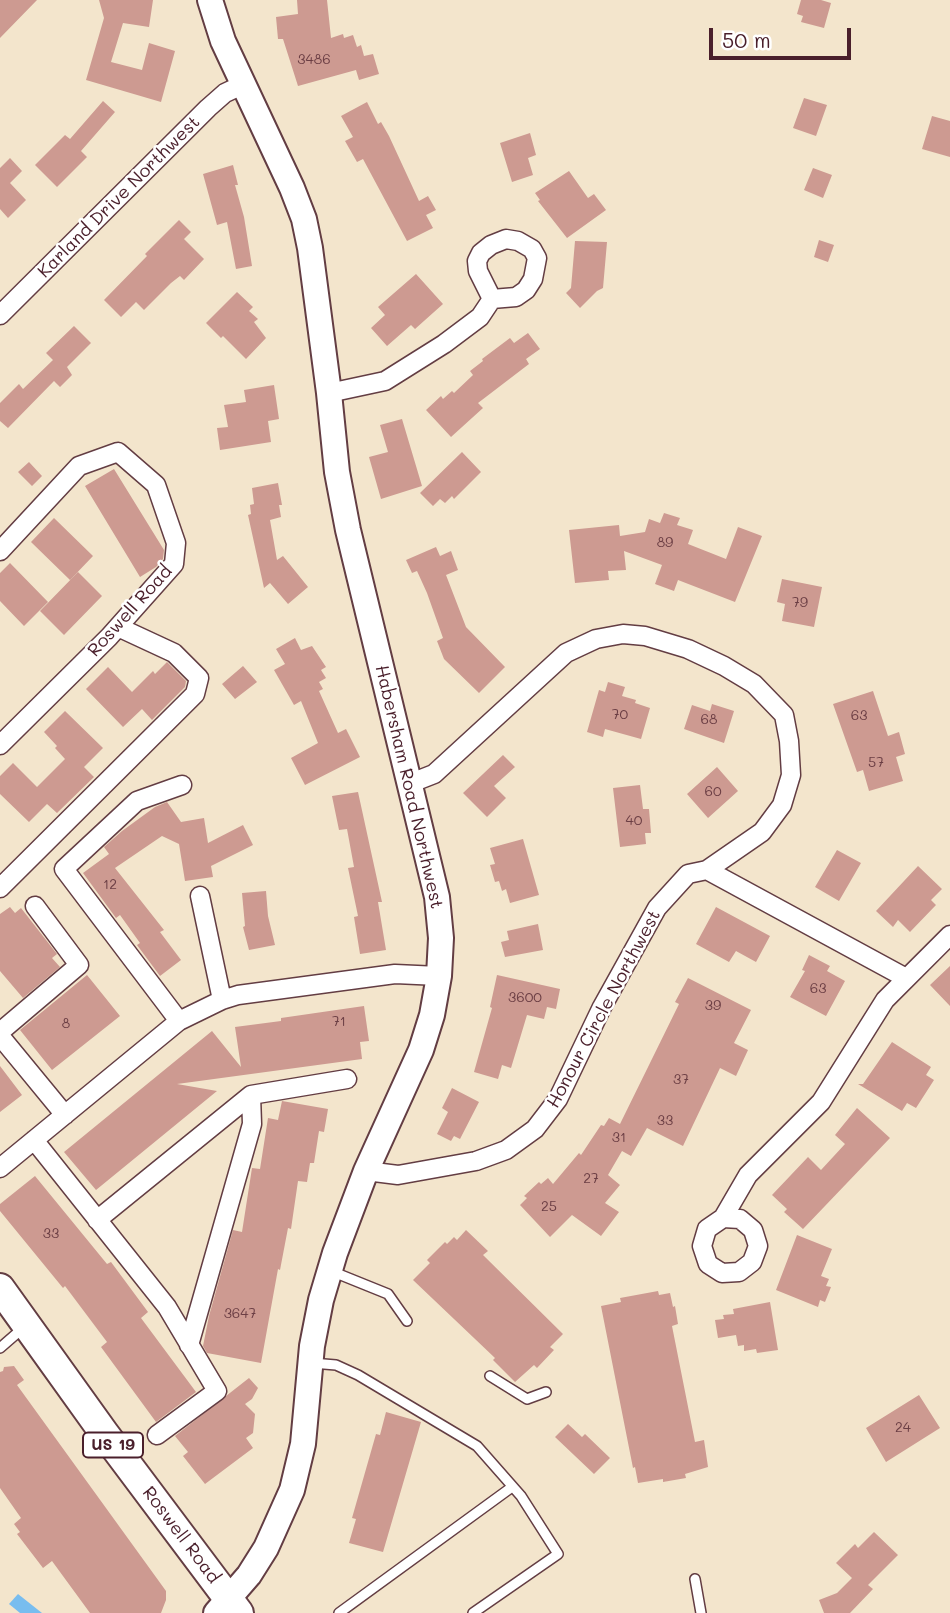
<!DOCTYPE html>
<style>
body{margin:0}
#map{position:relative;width:950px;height:1613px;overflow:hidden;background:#f3e5cc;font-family:Mali,sans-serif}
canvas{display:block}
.scale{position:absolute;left:709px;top:28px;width:142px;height:32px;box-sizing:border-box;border:4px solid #4a1f2b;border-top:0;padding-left:9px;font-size:21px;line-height:24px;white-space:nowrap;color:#4a1f2b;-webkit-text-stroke:5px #fff;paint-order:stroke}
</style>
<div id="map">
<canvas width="950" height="1613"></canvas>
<div class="scale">50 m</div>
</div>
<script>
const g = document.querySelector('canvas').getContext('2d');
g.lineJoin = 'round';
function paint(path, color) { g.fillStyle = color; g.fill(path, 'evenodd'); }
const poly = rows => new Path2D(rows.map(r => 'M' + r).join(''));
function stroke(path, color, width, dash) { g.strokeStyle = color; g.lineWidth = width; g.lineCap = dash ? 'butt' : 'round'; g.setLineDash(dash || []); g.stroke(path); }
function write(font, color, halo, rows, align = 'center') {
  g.font = font + ' Mali,sans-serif'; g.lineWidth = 5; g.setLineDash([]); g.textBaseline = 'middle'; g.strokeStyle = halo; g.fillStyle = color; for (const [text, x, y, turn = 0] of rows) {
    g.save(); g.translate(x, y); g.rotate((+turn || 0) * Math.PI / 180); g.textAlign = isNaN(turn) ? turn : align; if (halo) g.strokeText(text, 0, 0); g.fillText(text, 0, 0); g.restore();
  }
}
paint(poly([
 [18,1594,42,1613,20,1613,9,1604]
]), '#78bdef');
paint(poly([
 [0,0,37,0,0,38],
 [99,0,153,0,149,27,123,23,111,62,142,70,149,43,175,51,161,102,86,80,104,18],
 [297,0,327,0,331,38,343,34,344,38,353,35,357,47,361,45,364,56,373,54,379,74,359,80,356,70,298,86,283,39,278,39,276,17,298,14],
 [801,0,821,0,831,3,824,28,801,22,803,16,797,14],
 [804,98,827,105,816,136,793,128],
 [103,101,115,112,81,151,87,157,57,187,35,165,65,135,70,139],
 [367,102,378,124,381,122,389,136,419,201,428,196,436,210,426,215,433,228,407,241,363,159,357,162,345,141,353,137,341,116],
 [932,116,950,121,950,157,922,149],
 [530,133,536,155,528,158,533,175,512,182,500,143],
 [10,158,22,171,10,183,26,200,8,218,0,209,0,168],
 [233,165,238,185,235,185,244,217,252,266,236,269,227,222,217,225,203,174],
 [813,168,832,175,823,198,804,190],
 [569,171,588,198,594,194,606,210,567,238,538,201,540,200,535,193],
 [179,220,191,232,184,239,204,259,184,280,180,276,171,283,144,310,136,302,121,317,104,300,147,256,145,254],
 [819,240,834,245,828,262,814,257],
 [575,241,607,242,603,288,597,291,580,308,566,293,571,288],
 [416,274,443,304,415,329,411,325,387,346,371,328,385,315,378,307],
 [237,292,253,307,249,311,258,319,254,322,266,338,246,359,223,336,221,338,206,323],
 [74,326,91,343,67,367,72,375,60,387,54,381,8,428,0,421,0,403,19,384,23,389,53,360,46,353],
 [528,333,540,349,526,359,529,364,478,403,483,408,451,437,426,410,441,396,443,399,452,391,454,393,473,375,470,371,483,361,482,359,510,338,514,343],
 [274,385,279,419,268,421,271,442,220,450,217,428,228,427,224,405,246,402,244,390],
 [402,419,422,486,381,499,369,457,388,452,380,425],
 [462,452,481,472,454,499,452,496,445,503,440,499,433,506,420,493],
 [29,462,42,476,32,486,18,472],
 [114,469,164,550,163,559,156,567,140,577,85,486],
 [278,483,282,505,279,505,281,517,270,520,277,560,283,556,308,587,288,604,270,583,264,588,248,515,251,514,250,505,254,504,252,488],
 [664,513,680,518,677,525,693,530,688,544,726,559,738,527,762,536,735,602,678,580,674,591,655,584,662,565,624,551,626,570,608,571,609,580,575,583,569,530,619,525,620,536,645,532,649,519,660,523],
 [54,518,93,556,70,580,31,542],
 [436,547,440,556,451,551,458,570,446,575,466,627,505,667,479,693,444,659,437,641,443,638,427,593,417,571,412,573,406,560],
 [10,563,48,602,24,626,0,601,0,573],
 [78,572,102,596,64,635,40,611],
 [782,579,822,587,814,627,782,621,785,604,777,602],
 [295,638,301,650,312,646,326,667,321,670,326,678,319,682,323,689,319,691,338,733,346,729,360,757,305,785,291,758,318,743,301,701,294,705,274,670,285,664,276,649],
 [167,662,186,681,185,687,152,720,142,709,123,727,86,689,108,667,132,692,153,671,155,674],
 [243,666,257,682,235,699,222,684],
 [608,682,625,687,622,696,636,700,635,703,650,708,641,739,605,729,603,737,587,732,599,690,605,692],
 [873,691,888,736,899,732,905,754,896,757,903,781,869,791,863,770,857,772,833,704],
 [712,704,734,711,724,743,684,729,692,705,710,711],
 [65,711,103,748,84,767,94,777,57,813,47,804,29,822,0,794,0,776,13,763,37,787,65,759,55,748,57,746,44,732],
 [503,755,515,767,494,786,506,798,487,817,463,793],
 [717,767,738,791,708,818,687,794],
 [640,785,643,809,649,809,651,833,645,833,646,844,620,847,613,788],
 [358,792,382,902,378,902,386,950,360,954,354,917,358,916,348,868,354,867,347,829,339,830,332,796],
 [167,802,181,822,204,818,208,843,243,825,253,845,211,866,213,877,185,881,179,844,162,836,115,868,164,930,160,932,181,960,160,976,137,945,140,943,120,915,116,918,83,873,109,854,104,847,122,831,155,807],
 [523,839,539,895,510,903,506,889,502,891,499,881,495,882,490,865,495,864,490,848],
 [837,850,861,863,839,901,815,887],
 [918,866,942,889,931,900,936,905,910,932,898,920,893,927,876,911],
 [266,891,268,916,275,945,249,950,243,927,245,926,242,893],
 [10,907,15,913,21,908,57,954,52,958,60,967,23,998,0,971,0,914],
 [716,907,770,936,756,962,736,951,729,962,696,944],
 [538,924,543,950,505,957,501,942,509,940,507,931],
 [809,955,830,966,827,971,845,981,826,1016,790,997,805,971,802,970],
 [950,966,950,1006,930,985],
 [87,975,120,1016,52,1070,20,1030],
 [497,975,560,989,556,1009,547,1007,544,1019,527,1015,511,1068,502,1065,498,1079,474,1072,492,1008,490,1007],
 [688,978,751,1010,734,1043,748,1050,736,1076,720,1068,683,1146,647,1128,631,1156,622,1151,608,1175,620,1185,605,1203,619,1212,601,1236,572,1215,550,1237,520,1205,527,1198,524,1196,539,1182,541,1184,548,1178,553,1184,579,1153,581,1155,601,1125,604,1126,609,1118,620,1124,679,1004,675,1002],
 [364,1006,369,1041,360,1042,362,1059,177,1084,217,1091,96,1190,64,1152,212,1031,241,1067,235,1027,281,1021,281,1018],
 [892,1042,931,1067,926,1075,934,1080,916,1108,907,1103,902,1111,858,1084,863,1084],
 [0,1066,22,1095,0,1112],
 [452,1088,479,1102,460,1139,454,1136,451,1141,437,1134,448,1112,442,1108],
 [282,1101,328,1109,324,1132,319,1131,314,1163,310,1163,307,1182,298,1181,291,1229,288,1228,280,1270,278,1269,261,1363,207,1353,203,1346,209,1316,233,1230,242,1232,252,1168,260,1169,268,1118,278,1120],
 [857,1108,890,1138,803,1229,784,1212,787,1209,772,1195,808,1157,821,1170,845,1144,835,1135],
 [35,1176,107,1264,111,1262,148,1312,141,1318,196,1392,156,1422,101,1347,107,1342,65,1286,63,1288,0,1211,0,1204],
 [466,1230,488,1251,483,1255,563,1334,550,1347,554,1350,537,1368,534,1365,515,1382,493,1360,495,1358,413,1280,430,1263,427,1260,445,1242,447,1244,454,1237,457,1240],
 [797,1235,832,1249,821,1276,829,1279,826,1286,831,1287,825,1302,820,1300,818,1307,776,1290],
 [658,1291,659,1295,670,1293,673,1307,675,1306,678,1324,672,1326,695,1442,704,1440,708,1467,685,1474,686,1478,663,1482,663,1479,638,1483,635,1467,633,1468,601,1306,621,1302,620,1298],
 [770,1302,778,1350,757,1353,756,1349,744,1351,744,1345,738,1346,736,1335,718,1338,715,1320,724,1319,723,1315,734,1314,733,1309],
 [14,1366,24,1380,17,1385,166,1591,166,1600,161,1613,90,1613,52,1561,43,1568,17,1534,20,1532,14,1524,21,1518,0,1488,0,1372,3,1371,4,1367],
 [249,1378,258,1388,252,1399,245,1404,255,1414,253,1433,246,1438,253,1448,205,1484,183,1456,188,1452,175,1436],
 [919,1395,940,1428,886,1462,866,1428],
 [386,1412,421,1422,383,1552,349,1543,356,1519,352,1518,376,1434,380,1435],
 [568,1424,582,1437,585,1434,610,1458,594,1474,555,1437],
 [874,1532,898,1555,868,1585,873,1589,850,1613,824,1613,819,1600,837,1593,852,1578,836,1563,855,1544,858,1548]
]), '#cd9a91');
const lane = poly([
 [331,1271,388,1294,407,1321],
 [0,1348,23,1328],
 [312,1363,336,1365,358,1375,477,1446,521,1496,558,1554,473,1613],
 [490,1376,527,1399,546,1392],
 [695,1579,701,1613],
 [339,1613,512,1487]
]);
const street = poly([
 [0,315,208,108,225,93,242,85],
 [329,393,385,381,444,344,480,317,492,299,516,297,526,290,533,279,537,258,532,249,518,241,506,239,491,245,481,253,477,261,478,271,492,299],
 [0,551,79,466,118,452,156,485,176,543,174,564,109,637,0,745],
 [707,870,906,978],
 [0,888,195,694,199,678,174,653,118,627],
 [200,896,222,1000],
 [179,1021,64,869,137,801,182,785],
 [0,1032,79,965,35,906],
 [0,1036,65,1115],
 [34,1140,167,1307,217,1391,157,1435],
 [0,1168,179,1021,222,1000,238,995,395,974,439,976],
 [366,1171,398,1175,476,1161,506,1150,535,1129,558,1099,602,1007,657,908,688,874,707,870,762,832,782,805,791,775,789,741,784,715,754,684,724,666,688,649,645,636,623,634,596,639,566,653,434,774,411,783],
 [723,1218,740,1219,753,1230,758,1246,752,1262,739,1272,722,1273,708,1264,702,1246,707,1229,723,1218,748,1175,821,1102,885,1000,950,935],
 [97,1220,251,1095,347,1079],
 [189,1345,252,1124,251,1095]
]);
const secondary = poly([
 [210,0,223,41,292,188,304,219,310,248,329,393,337,472,348,530,437,897,441,938,439,976,432,1015,421,1050,366,1171,335,1253,321,1300,312,1346,303,1444,292,1490,266,1548,249,1575,216,1613]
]);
const primary = poly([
 [0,1288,104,1433,239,1613]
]);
stroke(lane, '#633d43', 12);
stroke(street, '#633d43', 21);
stroke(secondary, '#633d43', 28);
stroke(primary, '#633d43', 32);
stroke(lane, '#fff', 9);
stroke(street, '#fff', 18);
stroke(secondary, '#fff', 24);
stroke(primary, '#fff', 28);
write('14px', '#6b3e44', null, [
 ["3486",314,60],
 ["89",665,543],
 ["79",800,603],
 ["70",620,715],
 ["63",859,716],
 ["68",709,720],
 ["57",876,763],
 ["60",713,792],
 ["40",634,821],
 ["12",110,885],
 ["63",818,989],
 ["3600",525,998],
 ["39",713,1006],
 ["71",339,1022],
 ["8",66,1024],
 ["37",681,1080],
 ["33",665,1121],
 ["31",619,1138],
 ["27",591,1179],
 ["25",549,1207],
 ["33",51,1234],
 ["3647",240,1314],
 ["24",903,1428]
]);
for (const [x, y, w] of [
 [113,1445,60]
]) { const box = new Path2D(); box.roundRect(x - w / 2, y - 12.5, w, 25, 5); g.fillStyle = '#fff'; g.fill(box); stroke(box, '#4a1f2b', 2); }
write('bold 16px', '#4a1f2b', null, [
 ["US 19",113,1445]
]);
write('18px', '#4a1f2b', '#fff', [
 ["Karland Drive Northwest",119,197,-45],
 ["Roswell Road",130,611,-48],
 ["Habersham Road Northwest",409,787,77],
 ["Honour Circle Northwest",604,1009,-62],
 ["Roswell Road",181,1535,53]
]);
</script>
